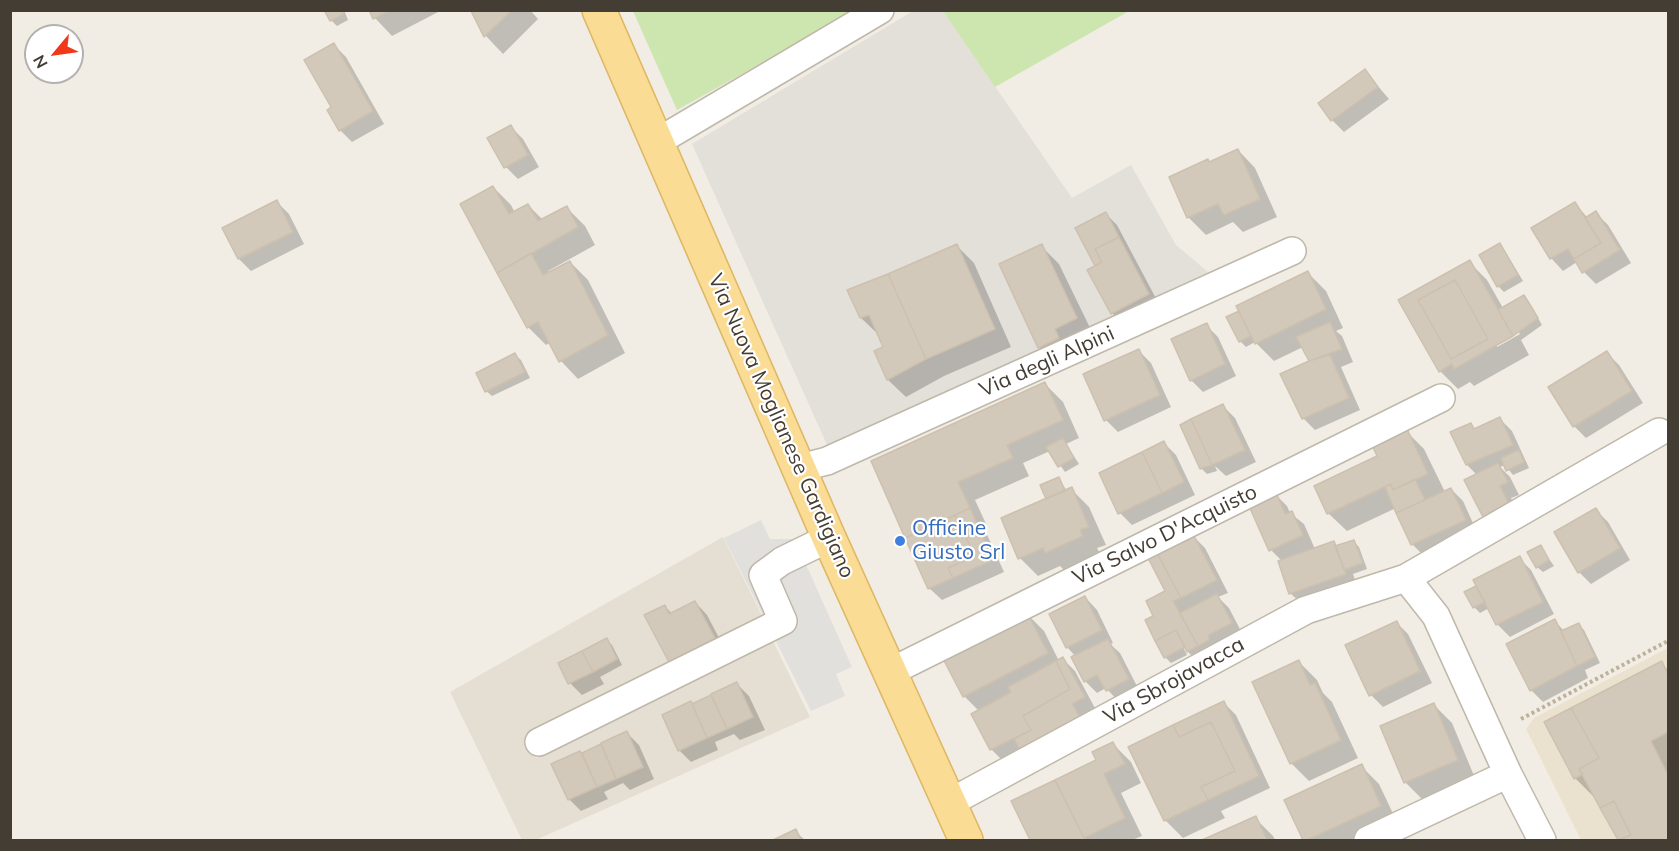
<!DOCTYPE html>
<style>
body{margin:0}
#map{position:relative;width:1679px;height:851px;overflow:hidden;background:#f1ede4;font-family:Mulish,sans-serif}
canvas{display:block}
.frame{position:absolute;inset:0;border:12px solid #433d34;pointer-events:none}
.north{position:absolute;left:24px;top:24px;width:60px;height:60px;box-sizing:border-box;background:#fff;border:2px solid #b4b1ae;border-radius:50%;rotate:241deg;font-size:16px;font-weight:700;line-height:24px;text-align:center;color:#433d34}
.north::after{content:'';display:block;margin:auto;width:21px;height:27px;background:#f2381b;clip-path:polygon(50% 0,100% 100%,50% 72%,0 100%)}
</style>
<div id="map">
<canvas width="1679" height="851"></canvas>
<div class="frame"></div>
<div class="north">N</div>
</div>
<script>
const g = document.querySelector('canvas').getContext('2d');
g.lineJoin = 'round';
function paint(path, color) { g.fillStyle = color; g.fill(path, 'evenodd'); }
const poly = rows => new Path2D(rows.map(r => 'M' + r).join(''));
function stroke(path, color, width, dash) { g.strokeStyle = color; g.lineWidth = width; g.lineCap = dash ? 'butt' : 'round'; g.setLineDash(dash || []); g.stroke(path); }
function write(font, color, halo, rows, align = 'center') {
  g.font = font + ' Mulish,sans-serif'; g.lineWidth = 4.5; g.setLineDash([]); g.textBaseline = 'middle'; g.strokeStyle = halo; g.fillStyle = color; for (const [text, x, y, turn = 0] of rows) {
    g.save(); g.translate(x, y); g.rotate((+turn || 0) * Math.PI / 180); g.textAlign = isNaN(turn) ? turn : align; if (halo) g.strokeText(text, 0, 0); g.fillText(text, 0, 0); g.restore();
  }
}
paint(poly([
 [723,537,763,618,526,740,536,758,773,641,810,717,536,840,522,840,450,692]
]), '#e5dfd3');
paint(poly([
 [913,11,943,11,1072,198,1131,165,1176,245,1208,272,828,447,692,144]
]), '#e3dfd9');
paint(poly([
 [1668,648,1668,840,1581,840,1526,729,1534,718]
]), '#eae2cf');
paint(poly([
 [633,11,855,11,677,110],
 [943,11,1129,11,995,87]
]), '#cde5ae');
paint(poly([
 [761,520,770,539,792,539,808,569,852,667,836,674,845,696,811,711,724,538]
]), '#e2e0dd');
paint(poly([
 [326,10,344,10,348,20,337,26,331,20],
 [370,10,442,10,392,36,375,18],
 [476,10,530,10,538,19,503,54,486,36,473,12],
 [334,45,346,57,384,124,352,142,340,130,333,107],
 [1365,71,1389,99,1344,132,1332,120],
 [511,127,523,139,539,167,518,179,506,167],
 [1238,150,1255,168,1277,217,1243,232,1233,222,1206,235,1188,217,1208,161,1210,163],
 [493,187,511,205,515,213,528,205,543,220,567,208,585,226,595,245,548,271,549,274,570,262,588,280,625,353,578,379,561,361,551,342,546,345,528,327],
 [277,202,289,214,304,244,251,271,239,259,224,229],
 [1575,204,1588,218,1596,213,1608,225,1631,263,1596,284,1584,272,1577,262,1563,271,1551,258],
 [1105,213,1117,225,1160,306,1124,325,1112,313,1097,267],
 [956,245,974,263,1011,347,944,376,906,397,888,380,876,352,885,348,880,336,861,318],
 [1500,245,1505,251,1523,281,1504,292,1498,286],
 [1041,246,1059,264,1094,336,1057,365,1039,347],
 [1469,262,1487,280,1503,308,1524,296,1529,302,1542,325,1521,340,1529,355,1474,386,1470,382,1458,389,1440,371],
 [1518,331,1520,334,1497,347,1497,343],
 [1308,273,1326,291,1343,328,1336,331,1342,336,1353,362,1341,367,1360,410,1315,430,1303,418,1311,362,1303,347,1274,361,1255,342,1246,347,1240,341],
 [1206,325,1218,337,1236,376,1203,392,1191,380],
 [1139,351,1151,363,1171,407,1118,432,1106,420],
 [1607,353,1619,365,1643,403,1586,438,1574,426],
 [515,355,521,360,530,378,492,396,486,391],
 [1045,384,1063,402,1079,438,1066,444,1079,464,1065,472,1050,451,1023,463,1029,476,975,500,987,526,984,528,1004,572,942,600,929,588,873,462],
 [1223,406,1235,418,1256,462,1226,476,1215,466,1217,471,1207,474,1201,468],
 [1500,419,1512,431,1529,468,1513,475,1505,465,1500,467,1510,477,1519,495,1511,498,1521,519,1467,465,1452,433,1471,424,1476,430],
 [1406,431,1424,449,1445,492,1451,489,1463,501,1477,532,1424,556,1412,544,1396,508,1347,531,1329,514,1316,486,1379,457],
 [1164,443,1176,455,1195,495,1132,525,1120,513],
 [1059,479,1067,491,1071,489,1089,507,1106,545,1097,548,1100,554,1064,570,1060,566,1038,576,1020,558],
 [1275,494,1287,506,1290,513,1304,524,1315,549,1333,543,1337,547,1353,541,1359,547,1367,569,1353,574,1357,586,1303,605,1290,593,1282,561,1271,550],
 [1596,510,1608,522,1630,560,1591,584,1579,572],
 [1193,536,1205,548,1228,593,1218,597,1229,608,1243,635,1200,663,1189,653,1185,645,1182,645,1187,655,1171,663,1165,657,1155,617],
 [1540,546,1554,566,1543,572,1537,567],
 [1519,558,1531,570,1554,614,1510,637,1498,625,1489,608,1480,613,1474,607,1466,592],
 [1085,597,1097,610,1113,643,1110,644,1120,653,1140,692,1120,703,1106,688,1097,693,1085,681,1076,657,1067,647],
 [695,602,707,615,727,653,683,676,665,606,672,614],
 [1026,613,1044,631,1059,661,1063,659,1075,671,1096,710,1009,767,991,749,979,711,964,696],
 [1555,621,1564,631,1578,624,1584,630,1600,663,1585,670,1588,678,1543,702,1531,690],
 [1396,622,1408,634,1432,683,1383,707,1371,695],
 [606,640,612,645,622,665,600,677,604,684,582,695,570,683],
 [1299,662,1317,680,1323,693,1332,702,1358,758,1309,781,1291,763],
 [1661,663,1668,670,1668,840,1618,840,1595,795,1593,796,1575,778],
 [737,684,749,696,765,730,740,740,734,734,715,742,718,750,691,762,679,750,693,705,711,697,715,701],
 [1224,703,1236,715,1270,788,1221,811,1225,818,1183,838,1165,820],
 [1434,705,1452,723,1475,778,1423,800,1405,782],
 [627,733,639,745,654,779,630,790,623,783,604,792,608,799,581,811,569,799,580,753,582,755],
 [1113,744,1131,762,1141,783,1121,793,1142,836,1132,840,1031,840,1013,802,1098,761],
 [1361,766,1379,784,1398,824,1362,840,1305,840,1286,801],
 [1255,818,1273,836,1275,840,1206,840],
 [795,831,805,840,777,840]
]), '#0003');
const building = poly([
 [324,10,342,10,344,14,330,21,324,10],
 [369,10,390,10,373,19,369,10],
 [473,10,512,10,484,37,471,11,473,10],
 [334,43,373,111,339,131,327,110,331,107,304,60,334,43],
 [1365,69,1378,87,1331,121,1318,103,1365,69],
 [511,125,528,155,504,168,487,138,511,125],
 [1238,149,1260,199,1224,215,1218,204,1187,218,1169,177,1208,159,1209,162,1238,149],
 [493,186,509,214,528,204,538,221,567,206,578,227,497,273,460,204,493,186],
 [277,200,293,232,238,259,222,228,277,200],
 [1575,202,1601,243,1574,259,1568,249,1550,259,1531,228,1575,202],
 [1596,211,1620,250,1582,273,1574,259,1601,243,1585,218,1596,211],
 [1106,212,1119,237,1095,249,1102,262,1095,266,1075,228,1106,212],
 [1119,237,1149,294,1111,314,1087,270,1102,262,1095,249,1119,237],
 [1500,243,1518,275,1497,287,1479,255,1500,243],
 [957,244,995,329,926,359,888,274,957,244],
 [1042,244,1077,318,1055,329,1059,338,1038,348,999,264,1042,244],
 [531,253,543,275,570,261,608,335,559,362,538,322,527,328,497,273,531,253],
 [1470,260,1513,336,1454,369,1452,364,1439,372,1398,300,1470,260],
 [1455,280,1488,339,1451,359,1418,300,1455,280],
 [1308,271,1326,309,1255,344,1236,306,1308,271],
 [888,274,926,359,887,380,874,351,883,347,869,315,860,318,847,290,888,274],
 [1455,280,1488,339,1451,359,1418,300,1455,280],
 [1524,295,1538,318,1513,336,1498,310,1524,295],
 [1239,311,1251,336,1239,342,1226,317,1239,311],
 [1330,322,1342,349,1309,361,1296,337,1330,322],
 [1207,323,1225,364,1190,381,1171,339,1207,323],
 [1139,349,1160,395,1104,421,1083,374,1139,349],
 [1607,351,1632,391,1573,427,1548,387,1607,351],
 [515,353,525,372,485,392,476,373,515,353],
 [1330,355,1349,398,1302,419,1280,374,1309,361,1330,355],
 [1045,382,1063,420,1007,445,1013,458,958,482,970,508,905,538,871,461,1045,382],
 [1223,404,1245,450,1212,465,1191,419,1223,404],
 [1500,417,1513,445,1466,465,1450,432,1471,423,1474,429,1500,417],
 [1191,419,1212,465,1200,469,1180,425,1191,419],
 [1407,429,1428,474,1393,490,1391,484,1327,514,1314,486,1377,456,1372,445,1407,429],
 [1063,438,1074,458,1058,467,1046,447,1063,438],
 [1164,441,1184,482,1162,493,1142,452,1164,441],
 [1519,450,1524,462,1506,471,1501,458,1519,450],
 [1142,452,1162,493,1118,514,1099,473,1142,452],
 [1498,463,1508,482,1500,486,1510,506,1484,519,1464,480,1498,463],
 [1059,477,1065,491,1046,499,1040,485,1059,477],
 [1415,479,1425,500,1396,513,1385,487,1391,484,1393,490,1415,479],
 [1072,487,1089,527,1080,530,1083,536,1045,553,1043,548,1018,559,1001,518,1072,487],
 [1451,488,1466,520,1411,545,1396,513,1451,488],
 [1276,492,1285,514,1292,511,1303,535,1269,551,1249,506,1276,492],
 [970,508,993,560,953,578,948,568,975,556,955,515,970,508],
 [1596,508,1620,548,1578,573,1554,532,1596,508],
 [955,515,975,556,948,568,953,578,928,589,905,538,955,515],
 [1193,534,1217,580,1181,598,1157,553,1193,534],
 [1354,540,1363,563,1344,570,1335,546,1354,540],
 [1334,541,1346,574,1289,594,1278,561,1334,541],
 [1541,545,1549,560,1536,568,1527,552,1541,545],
 [1157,553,1181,598,1173,601,1198,646,1187,652,1176,630,1155,641,1145,620,1153,616,1146,601,1165,591,1148,558,1157,553],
 [1520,556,1543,602,1496,625,1473,580,1520,556],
 [1476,586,1485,602,1473,608,1464,592,1476,586],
 [1217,594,1232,623,1209,635,1209,640,1198,646,1180,613,1217,594],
 [1085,596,1102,630,1066,648,1049,614,1085,596],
 [695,601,716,640,670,664,644,615,665,605,669,614,695,601],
 [1026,611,1048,653,963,697,941,655,1026,611],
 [1555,619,1577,666,1530,691,1506,644,1555,619],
 [1397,621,1420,671,1369,696,1345,645,1397,621],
 [1579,623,1595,657,1577,666,1561,631,1579,623],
 [1176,630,1185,647,1164,658,1155,641,1176,630],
 [607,638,617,659,593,672,582,651,607,638],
 [1108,639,1129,679,1106,691,1097,675,1084,682,1071,657,1108,639],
 [582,651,593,672,568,684,558,663,582,651],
 [1063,657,1085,697,1072,704,1080,717,1020,750,1014,739,1031,730,1023,716,1070,689,1056,661,1063,657],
 [1299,660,1310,685,1315,683,1341,740,1290,764,1252,682,1299,660],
 [1056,661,1070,689,1023,716,1031,730,990,750,971,714,1011,692,1008,687,1056,661],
 [1662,661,1668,675,1668,732,1651,741,1668,775,1668,840,1618,840,1631,835,1614,801,1600,808,1579,769,1599,758,1571,708,1662,661],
 [737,682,753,717,727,729,711,694,737,682],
 [711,695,727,729,707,738,692,704,711,695],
 [691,701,707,738,678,751,662,715,691,701],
 [1224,701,1259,776,1208,800,1201,787,1235,771,1211,722,1179,737,1173,725,1224,701],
 [1434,703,1458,760,1404,783,1380,726,1434,703],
 [1571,708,1599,758,1579,769,1583,774,1574,779,1544,722,1571,708],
 [1211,722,1235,771,1201,787,1208,800,1164,821,1128,747,1173,725,1179,737,1211,722],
 [627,731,643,767,616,779,601,743,627,731],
 [1113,742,1125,764,1104,774,1125,818,1084,838,1055,780,1096,760,1092,752,1113,742],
 [601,744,616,779,597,787,582,753,601,744],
 [580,751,597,787,568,800,551,764,580,751],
 [1362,764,1381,806,1307,840,1303,840,1284,800,1362,764],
 [1055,780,1085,840,1030,840,1011,801,1055,780],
 [1614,801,1631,835,1618,840,1600,808,1614,801],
 [1256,816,1267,840,1202,840,1256,816],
 [796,829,801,840,773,840,796,829]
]);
paint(building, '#d3c9ba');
stroke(building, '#cdc0ae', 1.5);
const minor = poly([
 [657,142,880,10],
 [800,468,827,461,1292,251],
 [1406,578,1659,432],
 [890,672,1441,398],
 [539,742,783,621,763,575,782,561,829,538],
 [949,803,1306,610,1406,578,1436,616,1508,774,1542,840],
 [1368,840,1508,774]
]);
const major = poly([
 [599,10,829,538,966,840]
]);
stroke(minor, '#bfb8aa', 30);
stroke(major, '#deb865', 36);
stroke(poly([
 [1521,719,1668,641]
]), '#beb099', 4, [3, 3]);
stroke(minor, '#fff', 27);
stroke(major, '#fadc95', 33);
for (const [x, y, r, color] of [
 [900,541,6,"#3f7fe0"]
]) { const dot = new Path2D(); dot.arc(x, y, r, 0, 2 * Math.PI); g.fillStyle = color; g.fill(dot); stroke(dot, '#fff', 2); }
write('21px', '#433d34', '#fff', [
 ["Via degli Alpini",1047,362,-24],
 ["Via Nuova Moglianese Gardigiano",781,426,66],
 ["Via Salvo D'Acquisto",1165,535,-26],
 ["Via Sbrojavacca",1174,681,-29]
]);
write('21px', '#366cbe', '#fff', [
 ["Officine",912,529],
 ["Giusto Srl",912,553]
], 'left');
</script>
